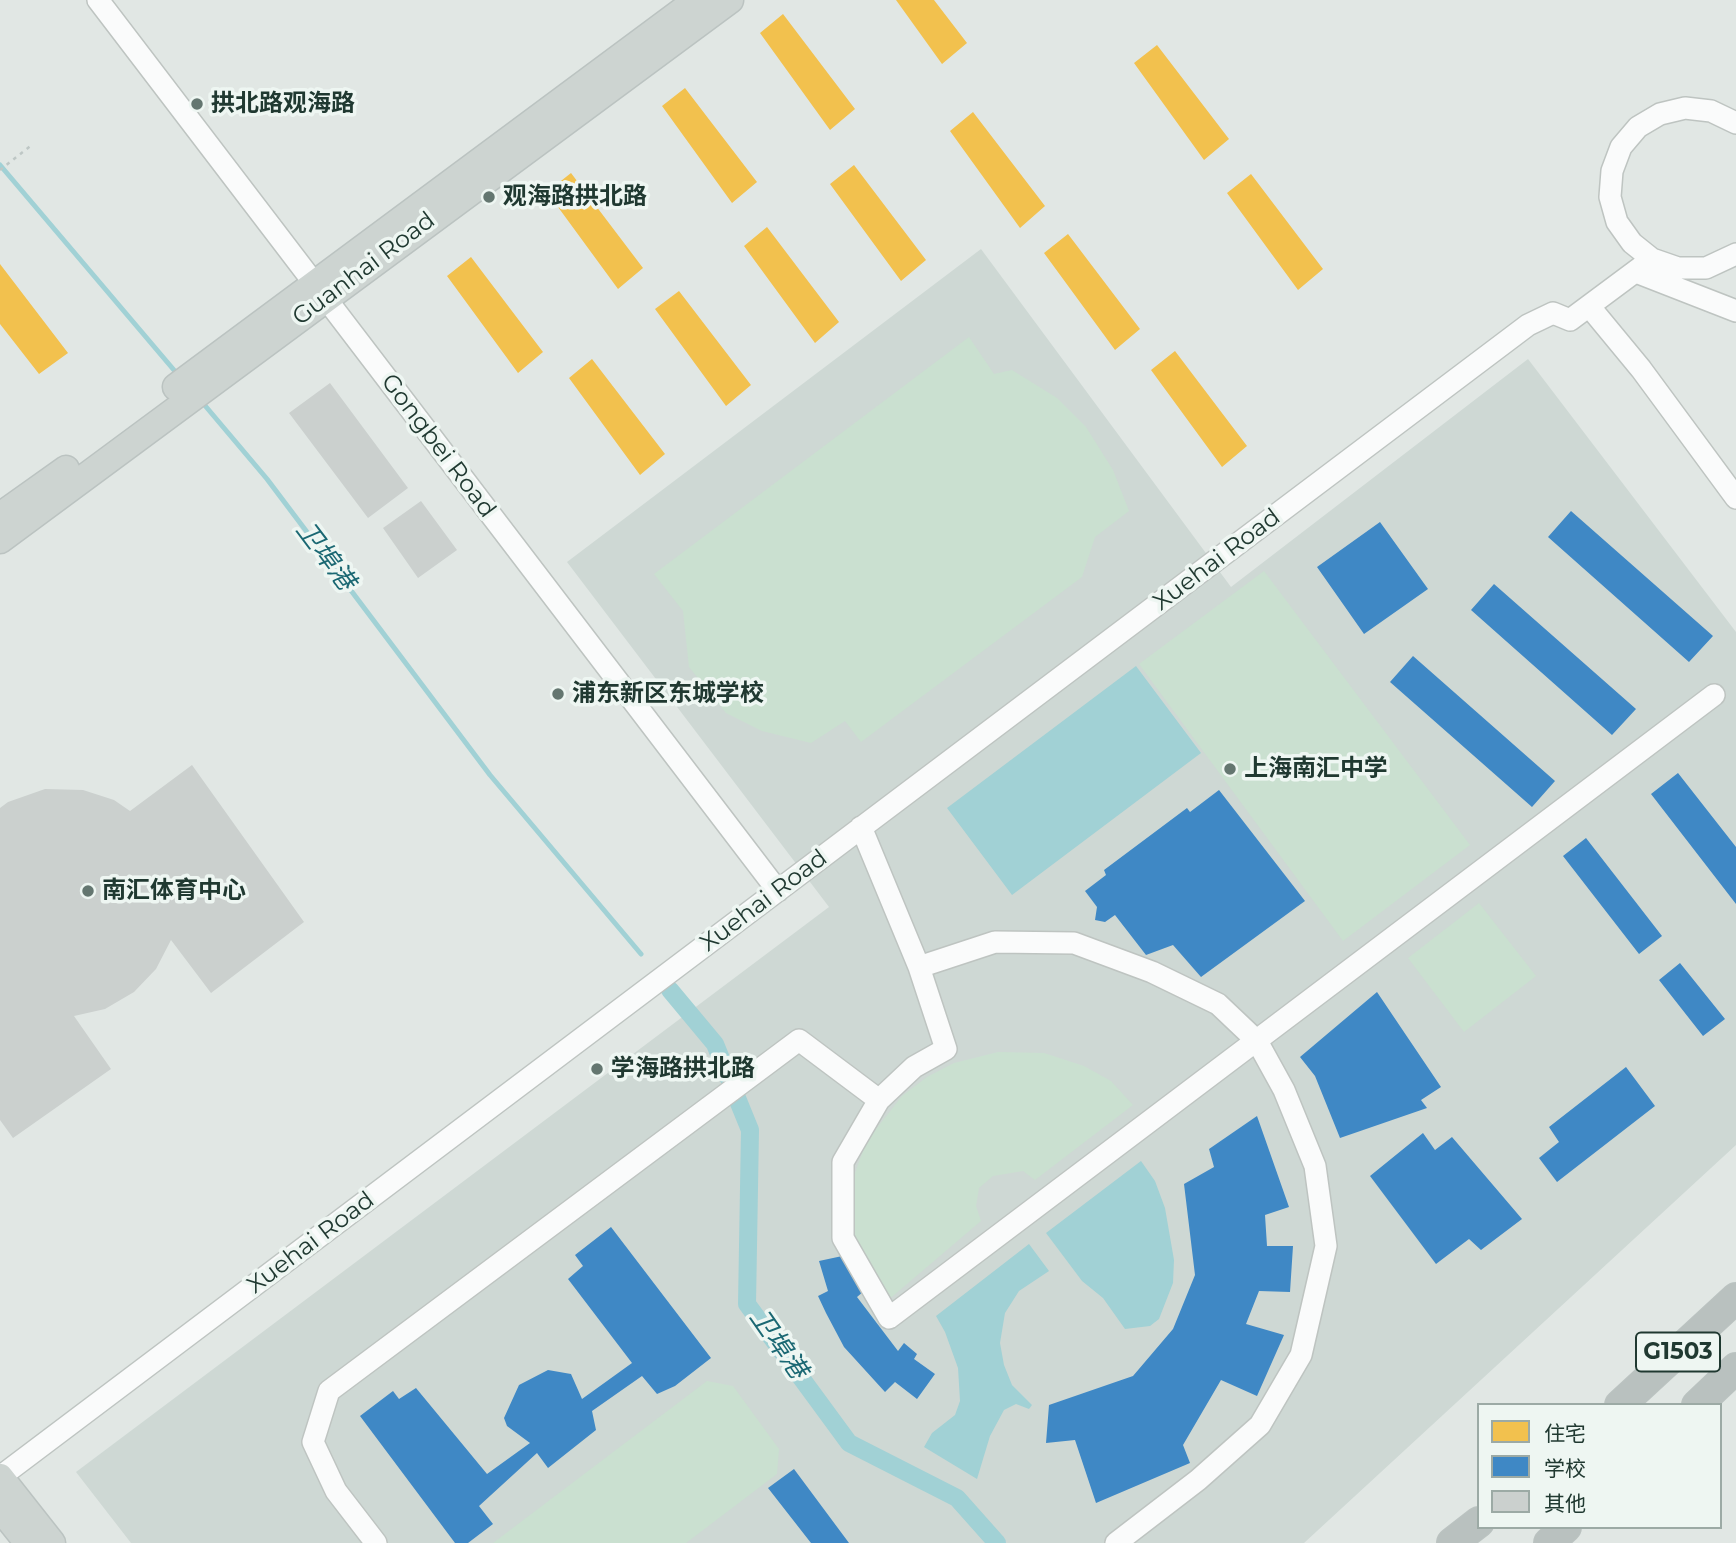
<!DOCTYPE html>
<meta charset="utf-8">
<style>
body{margin:0}
#map{position:relative;width:1736px;height:1543px;overflow:hidden;background:#e1e7e4;font-family:Montserrat,"Noto Sans SC",sans-serif}
canvas{display:block}
.legend{position:absolute;left:1477px;top:1403px;width:245px;height:126px;box-sizing:border-box;background:#eef6f2;border:2px solid #9caaa5;margin:0;padding:9px 12px;list-style:none;font-size:21px;color:#203931}
.legend li{display:flex;align-items:center;gap:14px;height:35px}
.legend b{width:35px;border:2px solid #9caaa5}
</style>
<div id="map">
<canvas width="1736" height="1543"></canvas>
<ul class="legend">
<li><b style="height:19px;background:#f2c14e"></b>住宅</li>
<li><b style="height:19px;background:#3f88c5"></b>学校</li>
<li><b style="height:19px;background:#cbd0ce"></b>其他</li>
</ul>
</div>
<script>
const g = document.querySelector('canvas').getContext('2d');
g.lineJoin = 'round';
function paint(path, color) { g.fillStyle = color; g.fill(path, 'evenodd'); }
const poly = rows => new Path2D(rows.map(r => 'M' + r).join(''));
function stroke(path, color, width, dash) { g.strokeStyle = color; g.lineWidth = width; g.lineCap = dash ? 'butt' : 'round'; g.setLineDash(dash || []); g.stroke(path); }
function write(font, color, halo, rows, align = 'center') {
  g.font = font + ' Montserrat,"Noto Sans SC",sans-serif'; g.lineWidth = 7; g.setLineDash([]); g.textBaseline = 'middle'; g.strokeStyle = halo; g.fillStyle = color; for (const [text, x, y, turn = 0] of rows) {
    g.save(); g.translate(x, y); g.rotate((+turn || 0) * Math.PI / 180); g.textAlign = isNaN(turn) ? turn : align; if (halo) g.strokeText(text, 0, 0); g.fillText(text, 0, 0); g.restore();
  }
}
paint(poly([
 [981,249,1231,587,1528,359,1736,632,1736,1145,1304,1543,131,1543,76,1472,829,907,567,562]
]), '#ced8d4');
paint(poly([
 [969,337,994,374,1012,370,1057,398,1086,427,1113,470,1129,511,1095,537,1082,577,861,742,845,721,811,743,762,731,726,713,689,667,683,611,654,574],
 [1264,571,1470,845,1343,941,1139,664],
 [1479,903,1536,976,1464,1032,1408,958],
 [998,1052,1044,1053,1084,1066,1111,1081,1133,1105,1035,1180,1023,1171,993,1176,979,1188,976,1206,981,1221,887,1301,852,1238,853,1179,866,1142,902,1096,927,1077,954,1063],
 [707,1381,733,1386,779,1449,777,1474,686,1543,493,1543]
]), '#cae0d0');
paint(poly([
 [1136,666,1201,753,1012,895,947,808],
 [1141,1161,1155,1181,1165,1208,1174,1260,1173,1283,1159,1319,1150,1326,1125,1329,1103,1298,1082,1281,1046,1233],
 [1029,1244,1049,1271,1019,1291,1005,1313,1000,1343,1004,1365,1012,1385,1032,1405,1029,1409,1016,1404,1004,1410,990,1436,977,1479,924,1447,932,1433,955,1415,960,1401,958,1368,945,1332,936,1316]
]), '#a1d1d5');
paint(poly([
 [896,0,934,0,967,43,942,64],
 [783,14,855,109,830,130,760,33],
 [1157,45,1229,139,1204,160,1134,63],
 [685,88,757,182,732,203,662,106],
 [973,112,1045,206,1020,228,950,131],
 [854,165,926,260,901,281,830,184],
 [571,173,643,268,618,289,547,192],
 [1251,174,1323,269,1298,290,1227,193],
 [767,227,839,322,815,343,744,246],
 [1068,234,1140,329,1115,350,1044,253],
 [471,257,543,352,518,373,447,276],
 [0,264,68,353,39,374,0,324],
 [679,291,751,385,726,406,655,309],
 [1175,351,1247,446,1222,467,1151,370],
 [592,359,665,454,640,475,569,378]
]), '#f2c14e');
paint(poly([
 [1571,511,1713,636,1689,662,1548,537],
 [1380,522,1428,589,1364,634,1317,567],
 [1494,584,1636,709,1612,735,1471,610],
 [1413,656,1555,781,1532,807,1390,682],
 [1678,773,1736,847,1736,904,1651,794],
 [1219,790,1305,901,1201,977,1173,945,1146,955,1115,915,1105,922,1095,920,1097,907,1085,891,1106,875,1104,870,1187,808,1190,812],
 [1586,838,1662,936,1639,954,1563,856],
 [1680,963,1725,1019,1703,1036,1659,980],
 [1377,992,1441,1087,1421,1100,1427,1108,1340,1138,1315,1076,1300,1057],
 [1626,1067,1655,1106,1557,1182,1539,1158,1559,1142,1549,1127],
 [1257,1116,1289,1207,1265,1215,1267,1246,1293,1246,1290,1292,1259,1291,1246,1324,1284,1335,1257,1396,1221,1380,1183,1445,1190,1463,1096,1503,1075,1440,1046,1443,1049,1405,1133,1376,1173,1329,1195,1275,1184,1184,1214,1167,1209,1149],
 [1423,1133,1435,1150,1452,1137,1522,1219,1481,1250,1469,1239,1436,1264,1370,1176],
 [611,1227,711,1358,675,1386,657,1394,642,1376,592,1411,596,1430,548,1468,537,1453,479,1506,493,1524,468,1543,455,1543,360,1416,393,1391,399,1399,416,1388,487,1474,530,1443,507,1426,504,1418,519,1385,548,1370,571,1374,582,1399,632,1363,568,1279,583,1266,575,1255],
 [847,1255,852,1277,857,1276,864,1291,857,1297,898,1351,904,1343,917,1354,914,1359,935,1374,917,1399,895,1382,885,1392,844,1347,826,1313,818,1296,828,1291,819,1261],
 [794,1469,849,1543,811,1543,768,1488]
]), '#3f88c5');
stroke(poly([
 [0,165,179,376],
 [202,402,267,479,490,775,641,954]
]), '#a1d1d5', 5);
stroke(poly([
 [670,990,715,1044,750,1130,747,1304,849,1443,957,1498,997,1543]
]), '#a1d1d5', 18);
paint(poly([
 [330,383,408,488,368,518,289,413],
 [421,501,457,550,418,578,383,528],
 [192,765,304,922,211,993,171,940,156,969,134,992,105,1009,74,1016,111,1069,13,1138,0,1120,0,808,8,802,45,789,83,790,114,800,130,811]
]), '#cbd0ce');
const minor = poly([
 [98,0,778,891],
 [1736,123,1711,111,1685,108,1660,114,1638,127,1621,147,1612,171,1610,197,1617,222,1632,243,1652,259,1678,268,1706,268,1736,254],
 [1636,272,1736,311],
 [1589,306,1641,369,1736,498],
 [861,827,919,967,946,1049,914,1067,879,1100,843,1162,843,1238,889,1318,1714,695],
 [919,967,995,942,1074,943,1152,972,1218,1004,1257,1041,1284,1090,1315,1166,1326,1246,1301,1355,1260,1425,1198,1480,1116,1543],
 [0,1477,1528,325,1553,313,1570,320,1652,259],
 [376,1543,336,1491,313,1442,329,1391,799,1040,879,1100]
]);
const major = poly([
 [176,387,697,0],
 [0,516,66,469],
 [0,540,730,0],
 [0,1477,52,1543],
 [0,1508,28,1543]
]);
const highway = poly([
 [1620,1405,1736,1298],
 [1697,1405,1736,1368],
 [1452,1543,1479,1522],
 [1549,1543,1566,1527]
]);
stroke(minor, '#bec4c1', 24);
stroke(major, '#bbc3c1', 29);
stroke(highway, '#bbc3c1', 32);
stroke(poly([
 [0,170,33,144]
]), '#bec7c5', 2.5, [3.5, 5]);
stroke(minor, '#fafbfb', 21);
stroke(major, '#cdd4d1', 26);
stroke(highway, '#b9c1bf', 30);
for (const [x, y, r, color] of [
 [197,104,7,"#647670"],
 [489,197,7,"#647670"],
 [558,694,7,"#647670"],
 [1230,769,7,"#647670"],
 [88,891,7,"#647670"],
 [597,1069,7,"#647670"]
]) { const dot = new Path2D(); dot.arc(x, y, r, 0, 2 * Math.PI); g.fillStyle = color; g.fill(dot); stroke(dot, '#eef6f2', 2.5); }
for (const [x, y, w] of [
 [1678,1352,84]
]) { const box = new Path2D(); box.roundRect(x - w / 2, y - 19.5, w, 39, 5); g.fillStyle = '#eef6f2'; g.fill(box); stroke(box, '#203931', 2); }
write('bold 23px', '#203931', null, [
 ["G1503",1678,1352]
]);
write('bold 24px', '#203931', '#eef6f2', [
 ["拱北路观海路",211,104],
 ["观海路拱北路",503,197],
 ["浦东新区东城学校",572,694],
 ["上海南汇中学",1244,769],
 ["南汇体育中心",102,891],
 ["学海路拱北路",611,1069]
], 'left');
write('24px', '#203931', '#eef6f2', [
 ["Guanhai Road",364,269,-37],
 ["Gongbei Road",438,446,53],
 ["Xuehai Road",1217,560,-37],
 ["Xuehai Road",764,901,-37],
 ["Xuehai Road",311,1243,-37]
]);
write('italic 26px', '#1b6873', '#eef6f2', [
 ["卫埠港",325,556,53],
 ["卫埠港",778,1344,55]
]);
</script>
